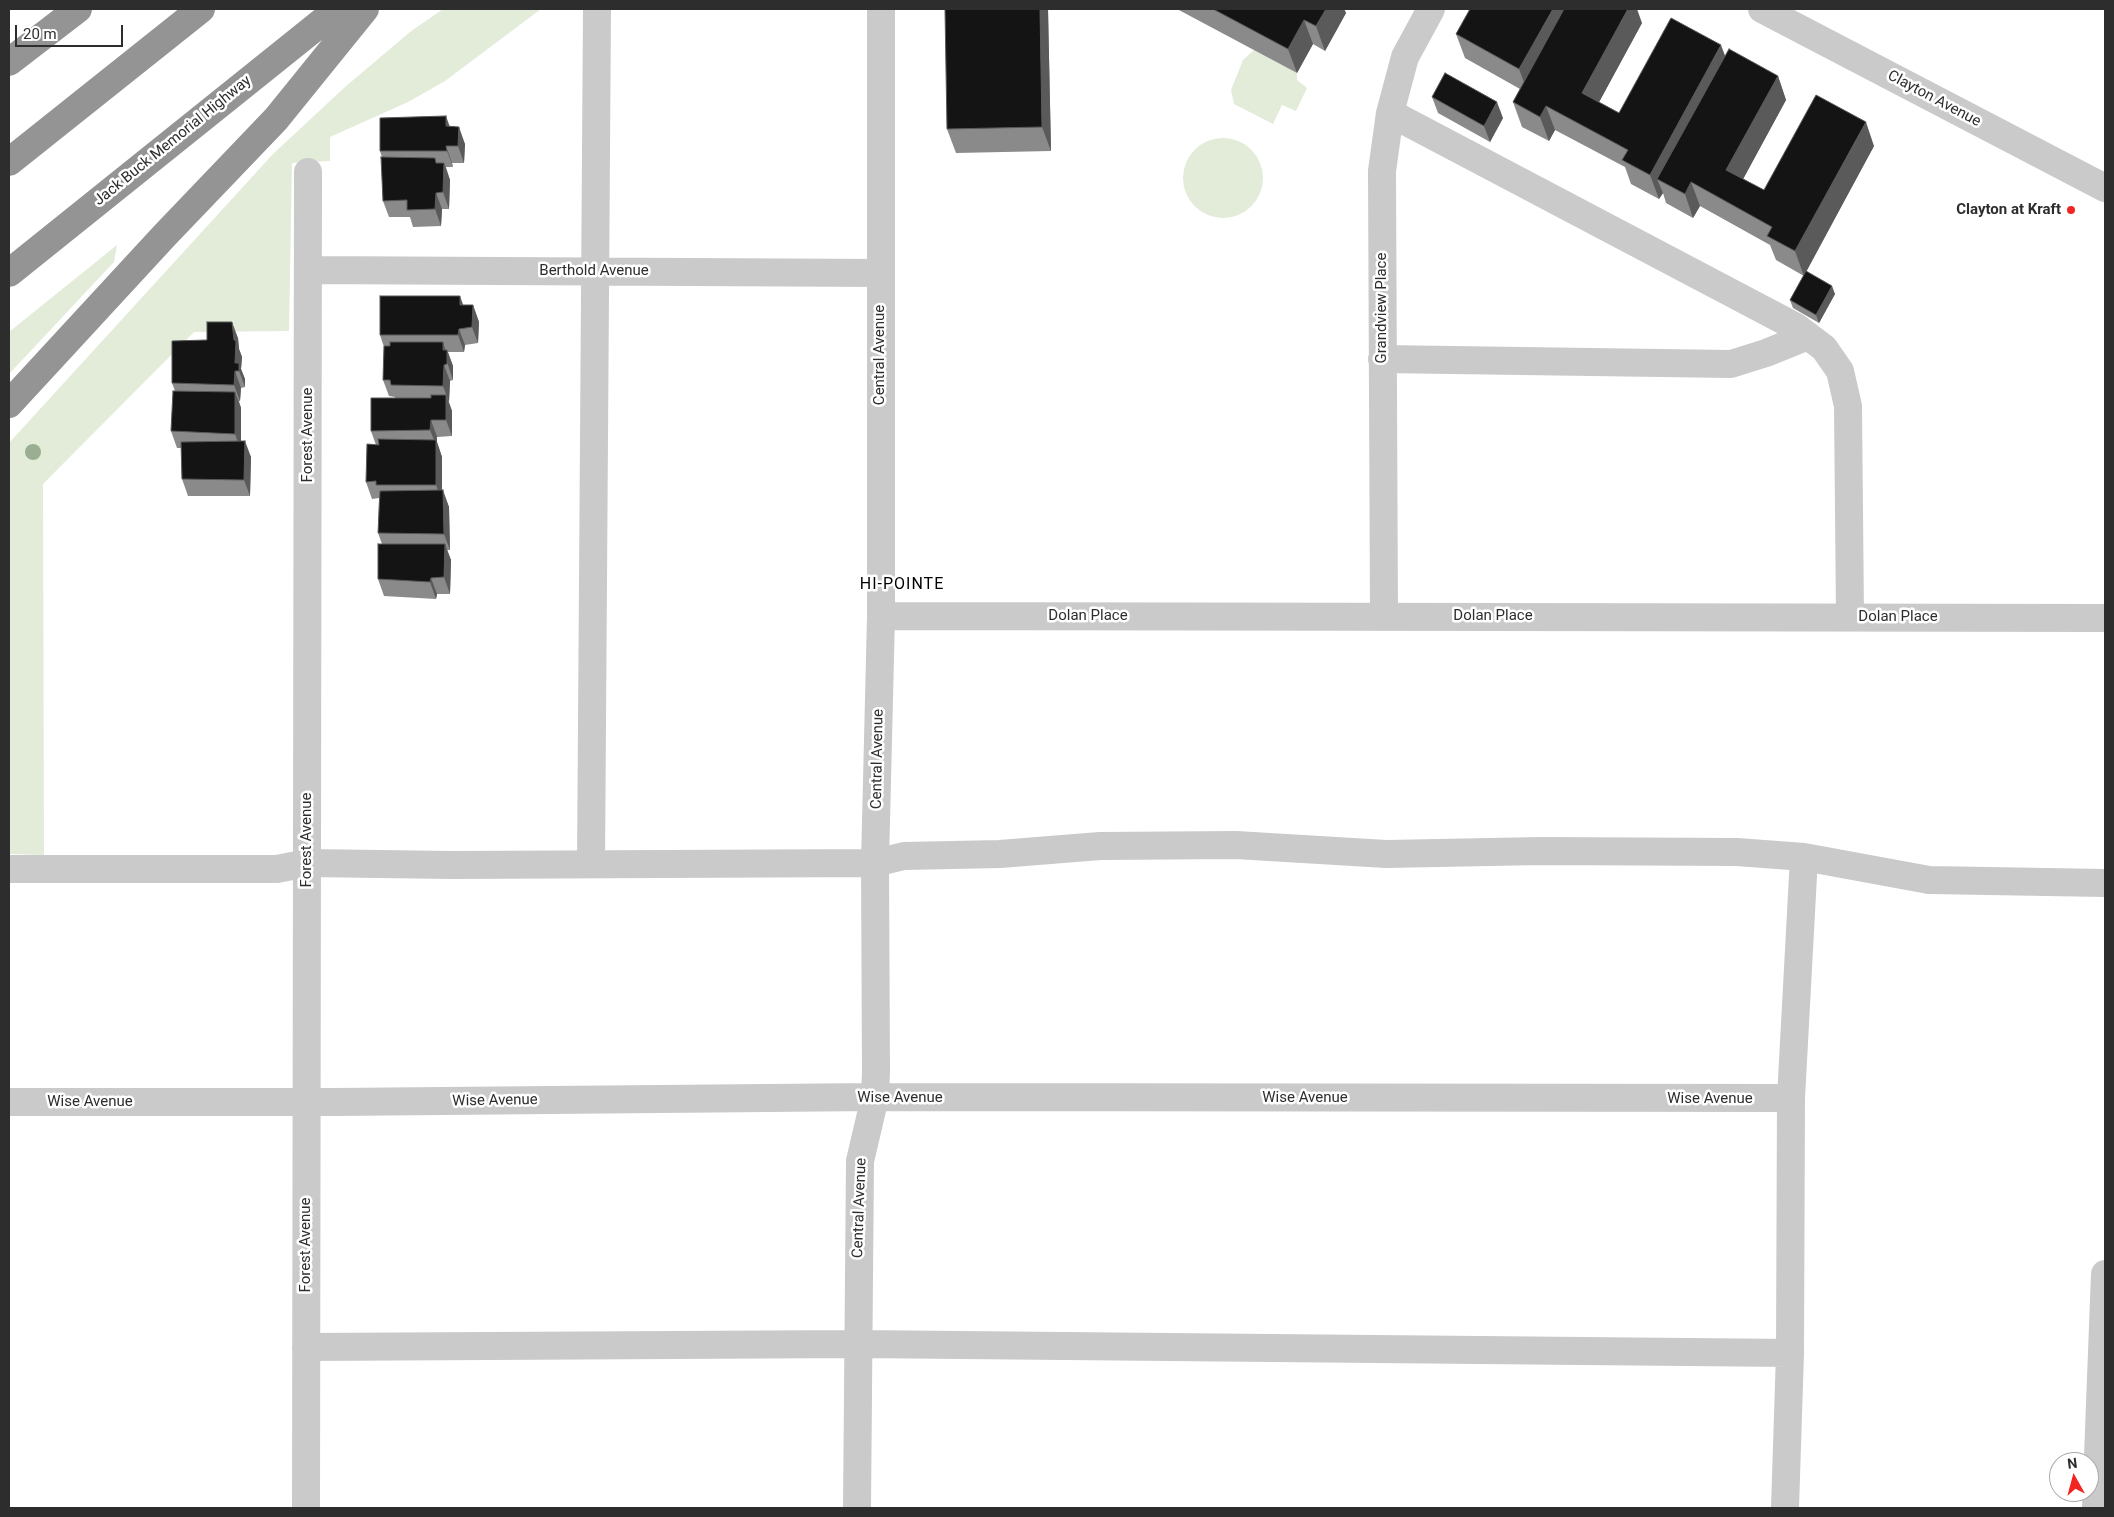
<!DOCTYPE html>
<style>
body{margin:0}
#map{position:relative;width:2114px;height:1517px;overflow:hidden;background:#fff;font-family:Roboto,sans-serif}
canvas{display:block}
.frame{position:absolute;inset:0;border:10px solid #2d2d2d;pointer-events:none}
.north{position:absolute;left:2049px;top:1452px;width:50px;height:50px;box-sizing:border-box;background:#fff;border:1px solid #ababab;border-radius:50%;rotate:353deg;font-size:14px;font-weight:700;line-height:20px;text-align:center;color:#2d2d2d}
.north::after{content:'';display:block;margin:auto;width:18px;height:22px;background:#f12622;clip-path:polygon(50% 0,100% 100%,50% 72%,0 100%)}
.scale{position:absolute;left:15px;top:25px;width:108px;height:22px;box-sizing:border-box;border:2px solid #2d2d2d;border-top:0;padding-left:6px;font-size:15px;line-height:18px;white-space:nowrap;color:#2d2d2d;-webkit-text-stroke:4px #fff;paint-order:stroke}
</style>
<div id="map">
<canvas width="2114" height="1517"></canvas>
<div class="frame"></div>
<div class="north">N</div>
<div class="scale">20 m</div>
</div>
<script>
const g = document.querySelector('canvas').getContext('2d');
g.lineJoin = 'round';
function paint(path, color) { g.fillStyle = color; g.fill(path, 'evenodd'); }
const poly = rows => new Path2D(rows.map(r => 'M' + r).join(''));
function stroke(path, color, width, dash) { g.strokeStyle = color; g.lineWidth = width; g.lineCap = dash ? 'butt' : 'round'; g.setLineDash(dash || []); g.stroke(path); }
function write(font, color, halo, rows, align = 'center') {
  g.font = font + ' Roboto,sans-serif'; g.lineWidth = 5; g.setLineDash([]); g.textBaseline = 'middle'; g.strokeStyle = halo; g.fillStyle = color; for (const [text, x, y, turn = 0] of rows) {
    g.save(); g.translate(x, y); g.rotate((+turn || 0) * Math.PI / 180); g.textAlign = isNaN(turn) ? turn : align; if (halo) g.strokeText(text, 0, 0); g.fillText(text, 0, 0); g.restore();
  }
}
paint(poly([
 [443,9,541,9,445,81,408,102,330,137,330,161,292,163,289,331,194,332,43,484,44,855,9,854,9,443,273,154,345,87,410,32],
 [1254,50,1297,73,1297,80,1307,88,1296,111,1282,105,1273,124,1234,104,1231,90,1243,60],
 '1183 178a40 40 0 1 1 80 0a40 40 0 1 1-80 0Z',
 [117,245,114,262,9,374,9,332]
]), '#e2ecd9');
stroke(poly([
 [1762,9,2105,188],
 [1390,113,1796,327,1824,348,1840,371,1848,406,1850,617],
 [308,270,880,273],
 [1382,359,1731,364,1766,353,1808,336],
 [881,616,2105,618],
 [1384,616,1382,171,1390,113,1405,57,1431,9],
 [591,864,597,9],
 [9,869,277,869,307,863,452,865,875,863,904,856,1000,854,1100,846,1236,845,1386,854,1541,851,1737,852,1804,857,1929,880,2105,883],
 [9,1102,334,1102,875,1097,1791,1098],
 [306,1347,857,1344,1790,1353],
 [306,1508,308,172],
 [857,1508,860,1161,875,1097,876,1072,875,863,881,616,881,9],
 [1785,1508,1790,1353,1791,1098,1804,857],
 [2096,1508,2105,1274]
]), '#cacaca', 28);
stroke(poly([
 [9,62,78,9],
 [9,162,201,9],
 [9,273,338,9],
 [9,404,164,236,276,119,365,9]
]), '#949494', 28);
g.fillStyle = '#9cae92';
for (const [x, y] of [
 [33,452]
]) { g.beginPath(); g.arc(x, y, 8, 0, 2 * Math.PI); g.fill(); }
paint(poly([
 [1048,9,1051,151,956,153,947,129],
 [1177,9,1344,9,1346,13,1325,51,1313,44,1297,73],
 [1642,23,1599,102,1619,113,1725,56,1778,76,1786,100,1743,179,1764,190,1874,146,1806,271,1835,294,1819,323,1793,308,1790,300,1804,276,1776,260,1770,245,1700,206,1693,218,1666,203,1663,193,1659,199,1631,184,1625,167,1555,130,1549,141,1522,127,1513,102,1520,89,1465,58,1456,34],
 [1432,97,1503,118,1490,142,1438,113],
 [450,126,465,144,464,163,452,163,453,167,446,167,450,180,449,209,442,209,441,226,413,227,410,217,389,217,383,201,382,157,380,151],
 [463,305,473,305,479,322,478,343,465,345,464,352,448,352,453,366,453,380,450,381,449,402,452,411,452,436,437,437,437,442,442,457,442,490,449,507,450,550,447,550,451,560,450,594,437,594,436,599,384,596,378,579,382,544,378,533,379,498,372,499,366,482,376,445,371,431,395,398,395,397,389,396,383,380,384,347,380,335],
 [238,338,239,349,242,357,241,369,245,379,245,387,241,388,240,401,239,401,241,408,241,441,251,457,250,496,188,496,182,479,181,448,177,448,171,431,175,391,172,383,207,340]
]), '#8a8a8a');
paint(poly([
 [1040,9,1048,9,1051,151,1042,127],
 [1326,9,1344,9,1346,13,1325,51,1316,26],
 [1553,9,1575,9,1528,93,1519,69],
 [1628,9,1637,9,1642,23,1591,117,1582,93],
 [1304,20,1313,44,1297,73,1288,49],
 [1721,45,1730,69,1657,179,1663,193,1659,199,1650,175],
 [1778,76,1786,100,1735,194,1726,170],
 [1497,102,1503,118,1490,142,1484,126],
 [1546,106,1555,130,1549,141,1540,117],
 [446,116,452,133,446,126],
 [1866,122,1874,146,1804,276,1795,251],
 [459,127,465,144,464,163,458,146],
 [446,146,452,163,453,167,447,151],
 [444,163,450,180,449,209,443,192],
 [1691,182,1700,206,1693,218,1685,194],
 [436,193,442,209,441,226,435,209],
 [1832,286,1835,294,1819,323,1816,315],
 [460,296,466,313,460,305],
 [473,305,479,322,478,343,472,327],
 [232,322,238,338,239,349,242,357,241,369,245,379,245,387,239,371,235,363],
 [459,329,465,345,464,352,458,335],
 [443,342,447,355,447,350,453,366,453,380,443,350],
 [444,365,450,381,449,402,443,386],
 [235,371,241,388,240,401,234,385],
 [235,392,241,408,241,451,235,434],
 [446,395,452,411,452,436,446,420],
 [431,420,437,437,437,442,442,457,442,501,436,485,436,445,430,430],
 [245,441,251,457,250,496,244,480],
 [443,490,449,507,450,550,444,534],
 [445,544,451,560,450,594,444,577],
 [431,578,437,594,436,599,430,582]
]), '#5a5a5a');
const building = poly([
 [945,9,1040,9,1042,127,947,129,945,9],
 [1213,9,1326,9,1316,26,1304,20,1288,49,1213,9],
 [1470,9,1553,9,1519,69,1456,34,1470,9],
 [1564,9,1628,9,1582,93,1619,113,1671,18,1721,45,1650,175,1622,160,1628,150,1546,106,1540,117,1513,102,1564,9],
 [1729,49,1778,76,1726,170,1764,190,1816,95,1866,122,1795,251,1767,236,1772,227,1691,182,1685,194,1657,179,1729,49],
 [1445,73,1497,102,1484,126,1432,97,1445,73],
 [446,116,446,126,459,127,458,146,446,146,447,151,380,151,380,118,446,116],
 [381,157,435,158,436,163,444,163,443,192,436,193,435,209,407,210,407,200,383,201,381,157],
 [1806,271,1832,286,1816,315,1790,300,1806,271],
 [380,296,460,296,460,305,473,305,472,327,459,329,458,335,380,335,380,296],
 [207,322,232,322,234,340,236,341,235,363,239,363,239,371,235,371,234,385,172,383,172,341,207,340,207,322],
 [390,342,443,342,443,350,447,350,447,364,444,365,443,386,391,385,390,380,383,380,384,346,390,346,390,342],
 [173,391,235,392,235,434,171,431,173,391],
 [431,395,446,395,446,420,431,420,430,430,371,431,371,398,431,398,431,395],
 [378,439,436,440,436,485,376,485,376,481,366,482,367,444,379,445,378,439],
 [245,441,244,480,182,479,181,442,245,441],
 [443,490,444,534,378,533,380,491,443,490],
 [378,544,445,544,444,577,431,578,430,582,378,579,378,544]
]);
paint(building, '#141414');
stroke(building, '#5a5a5a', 1);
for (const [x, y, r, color] of [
 [2071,210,5,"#f12622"]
]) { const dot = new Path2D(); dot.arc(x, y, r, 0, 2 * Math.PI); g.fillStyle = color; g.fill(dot); stroke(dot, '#fff', 2); }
write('15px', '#2d2d2d', '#fff', [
 ["Clayton Avenue",1934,99,28],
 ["Jack Buck Memorial Highway",173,141,-39],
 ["Berthold Avenue",594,271],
 ["Grandview Place",1382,308,-90],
 ["Central Avenue",880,355,-90],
 ["Forest Avenue",308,435,-90],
 ["Dolan Place",1088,616],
 ["Dolan Place",1493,616],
 ["Dolan Place",1898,617],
 ["Central Avenue",878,759,-89],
 ["Forest Avenue",307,840,-90],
 ["Wise Avenue",900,1098],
 ["Wise Avenue",1305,1098],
 ["Wise Avenue",1710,1099],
 ["Wise Avenue",495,1101,-1],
 ["Wise Avenue",90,1102],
 ["Central Avenue",860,1208,-88],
 ["Forest Avenue",306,1245,-90]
]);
write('bold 15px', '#2d2d2d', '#fff', [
 ["Clayton at Kraft",2061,210]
], 'right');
g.letterSpacing = '1px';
write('16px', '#000', '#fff', [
 ["HI-POINTE",902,585]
]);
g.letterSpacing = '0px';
</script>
